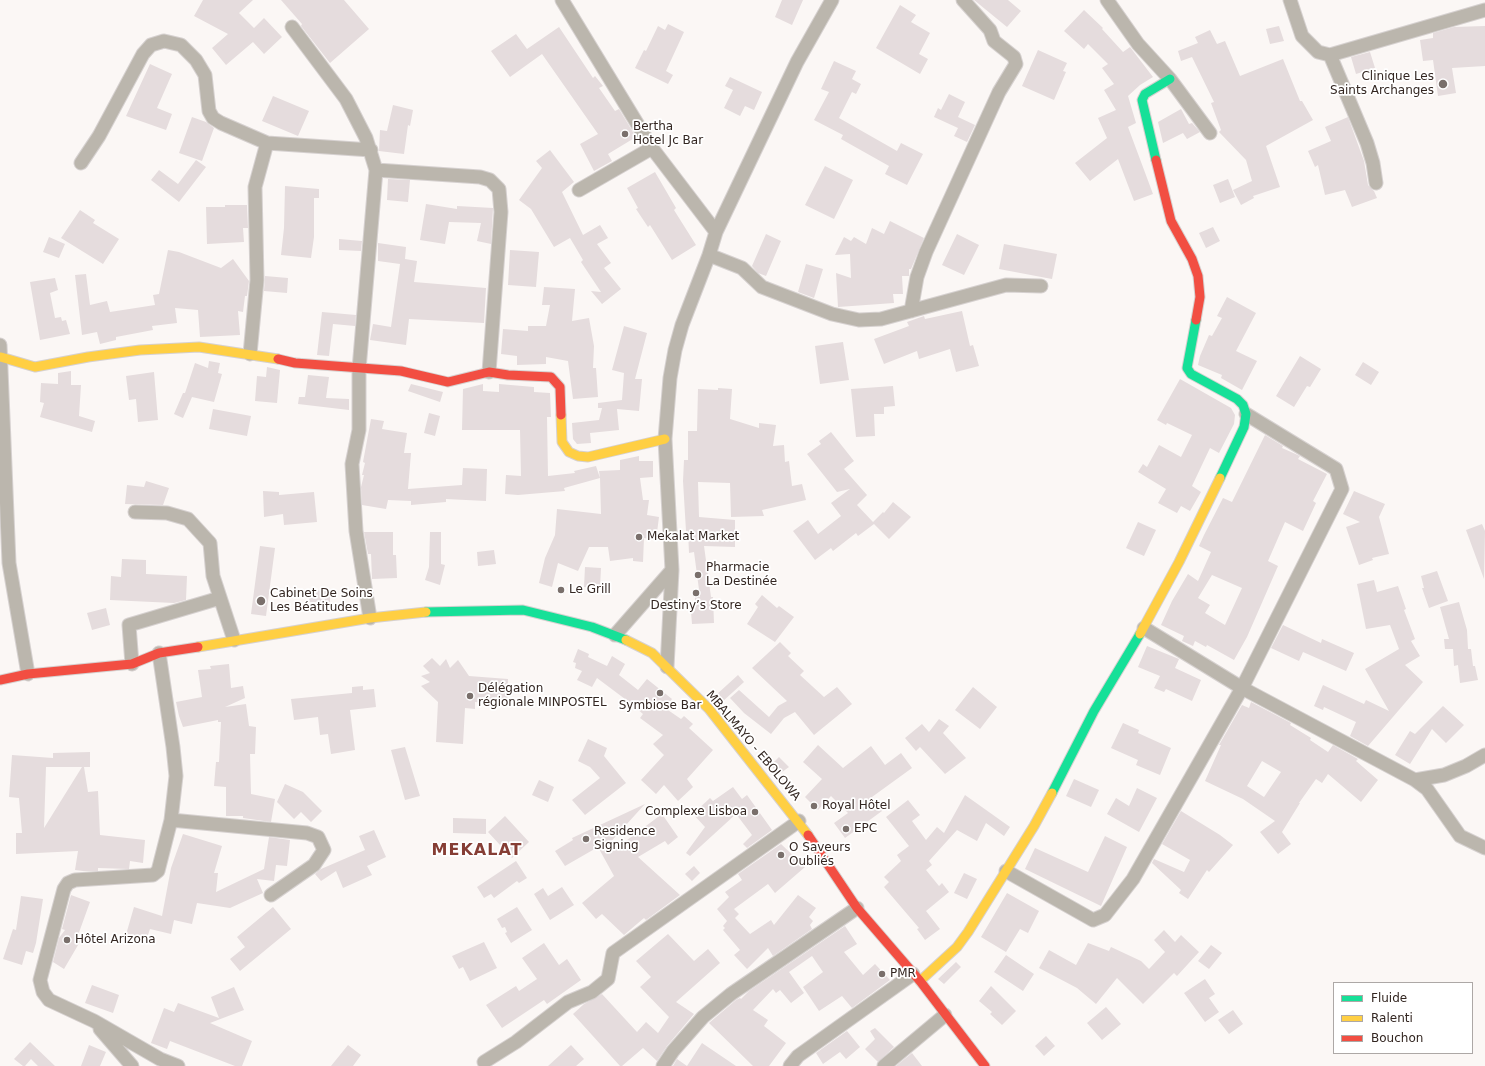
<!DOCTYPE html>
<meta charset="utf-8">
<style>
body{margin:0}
#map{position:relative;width:1485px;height:1066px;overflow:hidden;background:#fbf7f5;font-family:"DejaVu Sans",sans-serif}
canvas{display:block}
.legend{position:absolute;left:1333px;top:982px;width:140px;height:72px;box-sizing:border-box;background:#fff;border:1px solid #ada8a6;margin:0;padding:5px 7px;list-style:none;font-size:12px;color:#332621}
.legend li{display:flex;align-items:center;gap:8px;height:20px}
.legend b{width:20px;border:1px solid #ada8a6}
</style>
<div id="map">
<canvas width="1485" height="1066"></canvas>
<ul class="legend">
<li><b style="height:5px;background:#16e098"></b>Fluide</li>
<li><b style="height:5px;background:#ffcf43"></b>Ralenti</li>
<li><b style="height:5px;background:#f24e42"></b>Bouchon</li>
</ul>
</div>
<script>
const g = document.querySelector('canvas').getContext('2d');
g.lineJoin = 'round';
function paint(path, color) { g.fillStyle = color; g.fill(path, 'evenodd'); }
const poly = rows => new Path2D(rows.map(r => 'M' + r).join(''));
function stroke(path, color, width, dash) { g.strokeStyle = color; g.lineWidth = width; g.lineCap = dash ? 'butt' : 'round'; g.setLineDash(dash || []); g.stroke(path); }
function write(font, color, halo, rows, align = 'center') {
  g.font = font + ' "DejaVu Sans",sans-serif'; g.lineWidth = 3.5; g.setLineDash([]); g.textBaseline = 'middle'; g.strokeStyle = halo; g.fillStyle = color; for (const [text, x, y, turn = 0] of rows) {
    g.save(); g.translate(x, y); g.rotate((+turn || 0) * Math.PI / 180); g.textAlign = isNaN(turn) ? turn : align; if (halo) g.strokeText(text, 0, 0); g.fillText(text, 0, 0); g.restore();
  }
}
paint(poly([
 [203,0,253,0,239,13,254,28,264,18,282,37,264,54,253,42,226,65,212,48,228,34,194,16],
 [281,0,344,0,369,29,330,63,301,26,302,24],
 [782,0,803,0,792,25,775,17],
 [974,0,1008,0,1021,11,1007,27],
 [900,5,916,15,911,22,930,33,919,54,928,59,920,74,876,48],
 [1084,10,1103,28,1102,29,1123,52,1130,47,1153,77,1140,85,1128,96,1136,123,1128,127,1153,194,1134,201,1118,159,1090,181,1075,163,1107,138,1098,118,1116,110,1104,90,1114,84,1102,68,1108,64,1088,44,1084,49,1064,31],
 [668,24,684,32,666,71,673,75,668,84,635,68,644,50,646,51,658,26,665,30],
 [1279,26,1284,41,1270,44,1266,29],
 [1485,26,1485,66,1452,68,1456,93,1438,96,1433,60,1423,61,1420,40,1433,38,1433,33,1454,27],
 [559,27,593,78,595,76,603,86,599,88,615,111,619,109,636,137,608,154,612,161,594,171,580,144,598,134,542,54,510,77,491,51,516,34,527,49],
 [1210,30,1217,44,1225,41,1240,76,1283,59,1300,101,1302,101,1313,120,1266,146,1280,187,1253,196,1254,198,1241,205,1233,190,1252,181,1246,160,1219,132,1221,130,1211,103,1214,102,1192,57,1181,61,1178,51,1198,43,1195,37],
 [1038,50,1067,63,1063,71,1066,72,1054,100,1022,86],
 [1370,52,1375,68,1356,74,1351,57],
 [834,61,856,71,852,79,861,84,856,94,852,92,839,118,897,151,901,143,923,154,907,185,885,174,889,166,841,139,843,135,814,120,829,92,821,89],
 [150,64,172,74,157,108,172,114,166,130,126,116],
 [730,77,762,92,754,110,745,106,740,116,724,108,733,90,725,86],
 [949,94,965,102,958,117,975,125,967,142,954,136,958,128,934,117,938,108,941,110],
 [273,96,309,111,298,136,262,121],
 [393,105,413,110,410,126,408,125,404,154,379,151,380,130,387,131],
 [1181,109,1189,124,1192,123,1200,132,1187,139,1183,133,1163,143,1158,122],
 [192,117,206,122,214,128,202,161,179,153],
 [1348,117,1364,161,1368,185,1374,191,1377,198,1352,207,1345,190,1325,195,1318,165,1315,167,1308,151,1331,141,1325,127],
 [550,150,574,182,562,192,583,235,600,225,608,238,597,244,611,263,604,268,621,289,602,304,591,291,601,292,581,262,583,260,570,238,554,247,531,209,519,200,542,168,536,161],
 [196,160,206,167,179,202,151,180,159,170,178,184],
 [825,166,853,180,834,219,805,205],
 [655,172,676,208,674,210,696,245,672,260,650,225,648,227,636,209,638,208,627,188],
 [388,179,410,180,408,202,387,200],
 [1228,179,1235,197,1220,203,1213,185],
 [285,186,319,189,319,198,314,198,314,237,311,258,281,255,284,228],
 [426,204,457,209,457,206,493,208,491,244,477,241,481,223,449,222,445,244,420,240],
 [225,205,247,205,248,228,243,228,244,242,207,244,206,207,225,207],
 [80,210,95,220,93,223,119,239,103,264,61,238],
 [890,221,924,238,911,269,909,269,909,276,902,276,903,294,893,294,894,303,838,307,836,273,851,278,850,254,835,255,844,237,851,241,854,237,866,244,872,228,884,234],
 [1213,227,1220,241,1206,248,1199,233],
 [766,234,781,241,766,276,758,273,752,266],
 [957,234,979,245,964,275,942,265],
 [49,237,65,244,59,258,43,252],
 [339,239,362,241,361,251,339,250],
 [378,243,406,247,405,259,417,261,414,282,486,288,484,323,409,319,406,345,370,340,373,324,391,327,400,264,378,261],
 [1004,244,1057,254,1052,279,999,269],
 [168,250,179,252,221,268,233,259,249,281,247,296,245,296,243,312,238,311,240,335,200,337,198,310,175,308,177,323,152,326,153,330,116,337,116,340,100,344,97,332,82,335,75,275,86,274,90,305,107,301,110,312,155,305,153,295,159,294],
 [510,250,539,252,536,287,508,285],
 [806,264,823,269,814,298,798,292],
 [265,276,288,278,287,293,264,291],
 [55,278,58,290,50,293,55,318,61,317,62,321,66,320,70,334,40,340,30,282],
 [544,287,575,289,572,321,589,318,594,346,593,368,596,368,598,397,573,399,568,361,546,357,546,364,517,365,517,356,501,354,503,329,528,331,528,326,546,326,550,305,542,305],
 [1227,297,1256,313,1236,351,1257,361,1242,390,1221,378,1222,375,1198,365,1200,356,1209,335,1212,336,1222,318,1217,316],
 [962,311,970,346,973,345,979,366,956,372,950,349,919,359,917,351,884,364,874,339,909,326,907,322,924,316,925,319],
 [322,312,356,315,355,326,333,324,329,356,317,355],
 [624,326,647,333,635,379,642,379,639,411,617,409,619,430,590,433,591,443,577,444,573,439,572,423,599,420,602,408,598,408,598,403,622,400,624,373,612,370],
 [843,342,849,380,820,384,815,346],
 [1300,356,1321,369,1310,387,1307,386,1294,407,1276,396],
 [209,361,220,363,218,373,222,374,214,402,192,397,183,418,174,414,183,393,185,393,195,363,208,368],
 [1363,362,1379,372,1371,385,1355,375],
 [267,367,280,370,277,403,255,401,257,376,266,377],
 [71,371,71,385,81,385,79,416,95,421,92,432,40,417,44,403,40,402,41,383,58,384,58,373],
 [154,372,158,420,138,422,136,399,129,400,126,376],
 [308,375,329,377,326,398,349,399,349,410,298,404,299,397,305,397],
 [1180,379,1231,408,1235,415,1234,424,1219,453,1210,448,1192,486,1201,492,1190,511,1181,506,1177,513,1158,503,1166,489,1138,472,1143,464,1147,467,1159,445,1181,457,1192,435,1167,423,1166,425,1157,420],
 [411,384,443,392,440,402,408,391],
 [483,384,483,391,499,392,499,384,534,387,534,392,550,393,551,417,547,417,548,476,575,473,574,471,596,466,600,478,599,471,620,470,620,460,639,456,639,461,653,461,653,477,640,478,643,500,649,500,647,515,659,517,656,540,644,538,643,562,633,561,633,558,610,561,608,547,589,547,578,571,558,563,552,587,539,583,545,558,555,535,557,509,601,514,600,478,564,488,565,491,518,495,505,494,506,475,521,476,520,430,462,430,463,389],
 [893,386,895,406,884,407,884,414,874,414,875,436,856,437,851,389],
 [718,388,732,389,730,419,759,428,759,423,776,425,773,446,784,445,785,462,789,461,792,486,802,484,806,500,762,510,764,516,731,517,730,483,698,482,699,517,735,520,735,547,704,546,711,597,713,597,714,623,692,624,691,612,695,611,695,597,700,597,694,552,689,553,688,531,686,531,683,481,684,460,688,460,688,431,697,431,698,389,718,390],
 [213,409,251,416,247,436,209,429],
 [429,413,440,416,435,436,424,433],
 [371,419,384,421,382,429,407,433,404,453,411,453,408,489,462,485,463,468,487,469,486,501,446,499,446,502,411,505,411,501,388,500,386,509,362,505,361,487,364,475,362,475,365,463,363,462],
 [831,432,854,461,844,469,867,495,857,505,873,522,883,512,884,513,893,502,911,517,889,539,874,524,858,536,856,533,833,551,831,548,815,560,793,531,808,520,818,534,841,516,831,503,850,489,837,492,807,454,821,444,819,441],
 [1265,435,1283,446,1282,448,1300,456,1298,459,1327,474,1313,501,1316,503,1303,531,1285,522,1268,561,1278,566,1247,637,1234,660,1207,645,1206,647,1195,641,1193,646,1182,641,1184,636,1161,625,1172,601,1188,574,1198,581,1211,552,1199,546,1204,535,1223,498,1232,502],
 [1212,575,1242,588,1225,625,1205,613,1210,605,1198,598],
 [146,481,169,488,163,505,125,504,127,485,144,487],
 [263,491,279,492,279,495,314,492,317,522,284,525,283,514,264,517],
 [1354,491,1385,504,1379,517,1389,554,1372,558,1373,560,1359,565,1346,527,1360,522,1343,514],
 [1138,522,1156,530,1144,556,1126,548],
 [1482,524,1485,531,1484,579,1466,530],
 [364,532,393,532,393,555,396,555,397,578,372,579,371,554,368,554],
 [430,532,441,532,441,564,445,565,440,585,425,580,429,567],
 [260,546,275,548,266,616,251,614],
 [494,550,496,564,478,566,477,552],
 [122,559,146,560,146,574,187,576,186,600,174,603,110,600,111,576,121,577],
 [585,567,601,568,600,588,584,587],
 [1437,571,1448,601,1429,608,1422,588,1424,588,1421,576],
 [1374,580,1377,592,1398,586,1406,609,1404,610,1415,639,1411,641,1420,656,1405,665,1423,682,1368,746,1350,736,1356,722,1324,707,1323,710,1314,706,1323,685,1364,704,1366,700,1389,711,1365,669,1399,649,1390,625,1366,629,1357,584],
 [309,590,330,591,330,602,309,602],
 [762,595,777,608,779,606,794,617,775,642,747,624,758,607,755,604],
 [1459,602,1467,630,1468,649,1471,649,1473,666,1475,666,1478,680,1460,683,1458,665,1454,666,1453,649,1445,649,1444,639,1449,639,1440,607],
 [106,608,110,625,92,630,87,613],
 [1283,625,1321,643,1322,639,1354,653,1346,671,1303,652,1299,661,1271,648],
 [780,642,791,653,788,656,804,671,800,675,824,697,837,687,852,704,814,735,795,712,784,718,771,734,744,713,730,698,739,690,769,717,778,706,787,701,752,668],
 [1147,646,1179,659,1175,668,1201,680,1192,701,1166,689,1164,692,1154,688,1160,676,1138,667],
 [578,649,589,654,588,657,607,666,612,656,625,664,619,675,638,690,647,679,672,699,665,708,681,719,684,716,693,724,689,728,713,750,687,779,693,787,678,801,664,785,656,794,641,780,664,755,653,744,663,735,640,718,643,714,629,702,597,678,592,687,577,680,582,671,575,668,576,663,573,662],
 [432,658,440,666,446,659,450,668,458,660,469,676,508,679,507,704,475,702,475,709,465,708,463,744,436,742,438,702,421,686,430,682,421,676,430,673,423,666],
 [229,664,231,688,243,686,245,698,225,707,246,704,249,726,256,727,255,754,250,754,251,794,275,799,271,822,243,818,243,816,226,816,226,787,214,786,216,762,219,762,221,722,218,722,218,720,183,727,179,716,176,702,202,697,198,670,211,669,210,666],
 [738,675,744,682,722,702,716,695],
 [363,686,363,690,374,689,376,707,350,710,355,750,331,754,328,734,320,735,318,717,294,720,291,699,352,693,352,687],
 [973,687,997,707,980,729,955,710],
 [1251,702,1291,723,1290,725,1311,738,1310,740,1328,752,1333,745,1358,759,1356,761,1378,780,1361,802,1328,774,1322,783,1316,779,1299,803,1300,803,1282,832,1291,844,1278,854,1260,832,1275,821,1243,799,1205,781,1221,745,1219,745,1242,705,1249,708],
 [1262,761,1281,772,1264,797,1247,786],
 [1443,706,1464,725,1446,743,1432,729,1410,764,1395,755,1410,731,1415,734],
 [939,719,949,726,943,733,966,758,945,774,920,747,916,751,905,738,922,724,929,732],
 [1123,723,1139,730,1138,733,1171,748,1160,775,1136,765,1138,760,1111,748],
 [588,739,607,748,604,756,626,783,585,815,572,800,600,778,590,767,578,761],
 [818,745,843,768,871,746,885,765,901,753,912,768,872,797,882,811,845,838,834,823,848,813,831,796,818,810,805,797,822,779,803,762],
 [405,747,420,796,405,800,391,750],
 [90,752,90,767,84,767,88,792,98,791,100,835,145,840,143,863,130,861,129,869,98,868,98,871,83,871,75,870,78,851,16,854,16,833,22,833,19,798,9,797,12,755,53,758,53,753],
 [46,767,82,767,44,828],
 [779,757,789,767,778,775,771,765],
 [1074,779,1099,790,1091,807,1066,796],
 [539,780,554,787,548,802,532,795],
 [285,784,303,792,322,811,311,822,301,812,294,819,277,802],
 [733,787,742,799,747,795,772,830,747,848,743,844,752,835,736,814,690,856,686,853,705,827,693,814,710,798,713,801],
 [1137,788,1157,798,1139,832,1107,814,1116,798,1129,806],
 [965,795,1010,827,1004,836,986,823,977,841,957,830,929,861,932,865,926,870,939,886,942,883,949,892,926,911,940,929,925,940,917,929,919,928,884,887,889,882,884,877,901,861,897,855,909,846,886,817,908,800,920,815,912,821,926,840,937,827,944,833],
 [645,804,606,847,611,852,662,814,678,837,668,845,665,841,638,857,680,895,646,920,644,918,624,935,602,914,596,919,582,903,614,876,598,847,565,866,555,851,573,840,572,838],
 [1181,811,1220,835,1233,845,1209,872,1207,870,1188,899,1179,893,1181,890,1152,863,1154,859,1184,872,1190,860,1162,844],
 [505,816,529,842,512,858,488,832],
 [453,818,486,819,486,834,453,833],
 [374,830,386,857,367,866,372,875,343,888,336,871,321,881,315,874,321,869,365,850,359,836],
 [183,834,222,846,214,873,218,873,216,892,264,869,269,837,290,840,287,866,276,865,274,881,257,879,263,893,230,908,197,903,192,924,174,920,171,934,150,929,145,944,125,938,134,907,162,916,171,868],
 [1105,836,1127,847,1101,906,1025,869,1035,848,1088,872],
 [781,844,805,867,775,893,768,884,734,909,739,914,735,918,750,934,771,920,774,925,798,895,816,908,809,917,813,921,810,925,812,929,773,956,768,948,747,969,734,955,740,950,723,930,725,928,723,926,727,921,717,909,729,897,725,892,742,880,738,874],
 [516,861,527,878,519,883,517,881,494,898,491,894,484,898,477,887],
 [694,866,700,873,692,881,685,874],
 [964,873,977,879,967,899,954,893],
 [562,887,574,905,550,920,534,894,543,888,548,896],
 [1007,893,1039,911,1028,933,1020,929,1006,952,981,937],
 [71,895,90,902,77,938,81,940,64,969,53,962,59,938,65,930,62,929],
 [21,896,43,899,36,943,33,953,26,951,22,965,3,959,13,929,16,930],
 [273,907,291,929,240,971,230,959,245,947,237,937],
 [517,907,532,930,511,943,505,933,507,932,505,927,502,928,497,919],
 [845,926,857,944,844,952,863,975,875,964,890,980,852,1008,842,996,819,1011,803,987,823,972,812,956,789,972,804,993,791,1003,780,990,776,993,773,989,753,1010,768,1020,764,1026,786,1043,769,1066,753,1066,709,1023,736,1000,740,998,741,999,749,991],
 [1164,930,1175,942,1181,935,1199,952,1177,976,1174,973,1143,1004,1117,978,1096,1004,1077,988,1039,968,1049,950,1076,965,1088,943,1109,951,1111,947,1141,961,1149,969,1165,952,1154,940],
 [668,934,694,961,708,949,720,963,676,1002,694,1014,667,1046,657,1061,643,1048,622,1066,620,1066,573,1014,584,1004,602,994,637,1032,646,1022,658,1033,669,1017,640,987,651,977,636,961],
 [484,942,497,968,470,981,463,967,459,969,452,956],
 [544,943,559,965,567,959,581,980,547,1004,544,1000,502,1028,486,1005,516,986,519,991,537,979,522,958],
 [1211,945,1222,953,1209,969,1198,961],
 [1006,955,1034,974,1023,991,994,972],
 [956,962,961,967,944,984,938,979],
 [1205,979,1215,994,1209,998,1219,1012,1205,1022,1184,993],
 [92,985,119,995,113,1013,85,1003],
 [991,986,1016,1011,1002,1025,990,1014,992,1012,979,1001],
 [234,987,244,1010,210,1023,252,1041,242,1066,235,1066,170,1041,167,1049,151,1043,164,1008,174,1012,178,1003,219,1018,211,997],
 [1106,1007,1121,1024,1102,1040,1087,1023],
 [1233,1010,1243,1024,1229,1034,1218,1020],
 [875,1028,894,1047,878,1062,865,1049,875,1039,870,1031],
 [847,1031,860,1047,846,1059,840,1052,823,1064,816,1053],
 [1046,1036,1055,1046,1044,1056,1035,1046],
 [30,1042,55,1066,38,1066,31,1059,25,1066,23,1066,14,1059],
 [702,1043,736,1066,673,1066,677,1059,687,1066],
 [89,1045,106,1052,100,1066,81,1066],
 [348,1045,361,1055,353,1066,331,1066],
 [571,1045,584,1059,576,1066,548,1066],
 [912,1053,922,1066,896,1066]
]), '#e5dcdd');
const street = poly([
 [562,0,652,148,716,232],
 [1107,0,1138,44,1170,79,1210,133],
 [1290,0,1302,36,1318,52,1330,55,1485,10],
 [292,27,346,99,366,138,376,170,359,369,359,430,352,464,356,531,370,618],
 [1330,55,1367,143,1373,163,1376,183],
 [81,163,99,136,143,54,151,45,164,41,181,45,196,60,205,75,209,111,213,118,221,123,267,143,371,150],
 [376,170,480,177,490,180,499,189,501,212,489,372],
 [579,190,652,148],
 [709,255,742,268,762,287,832,314,859,320,881,319,1006,285,1041,286],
 [911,311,917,277,926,252,999,92,1016,64,1014,57,994,41,990,30,963,0],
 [0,345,9,563,28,674],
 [250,354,257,280,255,187,267,143],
 [135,512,167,513,188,519,210,543,213,576,234,640],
 [1144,628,1242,688,1415,780,1427,789,1460,836,1485,848],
 [615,635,672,570],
 [159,653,173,747,176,776,171,820,158,871,153,875,75,880,68,883,64,889,40,980,43,992,49,1000,94,1021,160,1059,178,1066],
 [132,664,129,625,220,598],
 [667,667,672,570,665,439,670,378,675,350,682,325,709,255,716,232,797,62,832,0],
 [1415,780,1444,775,1466,766,1485,755],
 [171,820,307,833,318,837,324,850,314,865,271,895],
 [1006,871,1093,920,1105,915,1133,879,1242,688,1342,489,1336,469,1246,414],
 [100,1029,132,1066],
 [484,1062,516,1042,568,1002,592,992,608,979,613,953,799,821],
 [663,1066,673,1051,703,1017,731,994,857,908],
 [790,1066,798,1056,913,974],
 [884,1066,945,1015]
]);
const fast = poly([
 [1156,160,1142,100,1145,94,1170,79],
 [1196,320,1187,368,1191,374,1237,399,1243,405,1246,414,1244,427,1220,478],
 [426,612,523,610,592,627,626,640],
 [1052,793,1094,711,1140,634]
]);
const slow = poly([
 [1,357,35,367,88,357,140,350,199,347,278,359],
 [561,415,562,442,569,452,578,456,588,457,665,439],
 [1140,634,1179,562,1220,478],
 [626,640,652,653,709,709,808,835],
 [198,647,370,618,426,612],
 [920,981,957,947,968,932,1034,826,1052,793]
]);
const jam = poly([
 [1156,160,1171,221,1192,259,1198,276,1200,297,1196,320],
 [278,359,295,363,401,371,448,382,489,372,508,375,551,377,560,387,561,415],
 [0,680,28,674,132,664,159,653,198,647],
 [808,835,857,908,920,981,985,1066]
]);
stroke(street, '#d6d1d0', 15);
stroke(fast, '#d6d1d0', 11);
stroke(slow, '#d6d1d0', 11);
stroke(jam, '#d6d1d0', 11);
stroke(street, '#bbb6ad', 13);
stroke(fast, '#16e098', 9);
stroke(slow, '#ffcf43', 9);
stroke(jam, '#f24e42', 9);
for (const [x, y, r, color] of [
 [1443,84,5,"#796f6b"],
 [625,134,4,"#796f6b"],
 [639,537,4,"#796f6b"],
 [698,575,4,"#796f6b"],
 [561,590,4,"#796f6b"],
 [696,593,4,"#796f6b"],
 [261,601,5,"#796f6b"],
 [660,693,4,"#796f6b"],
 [470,696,4,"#796f6b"],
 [814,806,4,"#796f6b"],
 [755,812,4,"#796f6b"],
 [846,829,4,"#796f6b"],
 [586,839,4,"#796f6b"],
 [781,855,4,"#796f6b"],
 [67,940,4,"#796f6b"],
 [882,974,4,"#796f6b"]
]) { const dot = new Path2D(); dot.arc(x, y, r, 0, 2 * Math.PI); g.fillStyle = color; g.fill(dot); stroke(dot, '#fff', 1.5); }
write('12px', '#332621', '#fff', [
 ["Clinique Les",1434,77,"right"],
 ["Saints Archanges",1434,91,"right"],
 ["Bertha",633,127],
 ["Hotel Jc Bar",633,141],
 ["Mekalat Market",647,537],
 ["Pharmacie",706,568],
 ["La Destinée",706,582],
 ["Le Grill",569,590],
 ["Cabinet De Soins",270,594],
 ["Les Béatitudes",270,608],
 ["Destiny’s Store",696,606,"center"],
 ["Délégation",478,689],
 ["régionale MINPOSTEL",478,703],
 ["Symbiose Bar",660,706,"center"],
 ["Royal Hôtel",822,806],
 ["Complexe Lisboa",747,812,"right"],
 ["EPC",854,829],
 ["Residence",594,832],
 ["Signing",594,846],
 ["O Saveurs",789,848],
 ["Oubliés",789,862],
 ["Hôtel Arizona",75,940],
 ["PMR",890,974]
], 'left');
write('12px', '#332621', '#fff', [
 ["MBALMAYO - EBOLOWA",753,746,50]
]);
g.letterSpacing = '1px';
write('bold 16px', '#863e35', '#fff', [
 ["MEKALAT",477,851]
]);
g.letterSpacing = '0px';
</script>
